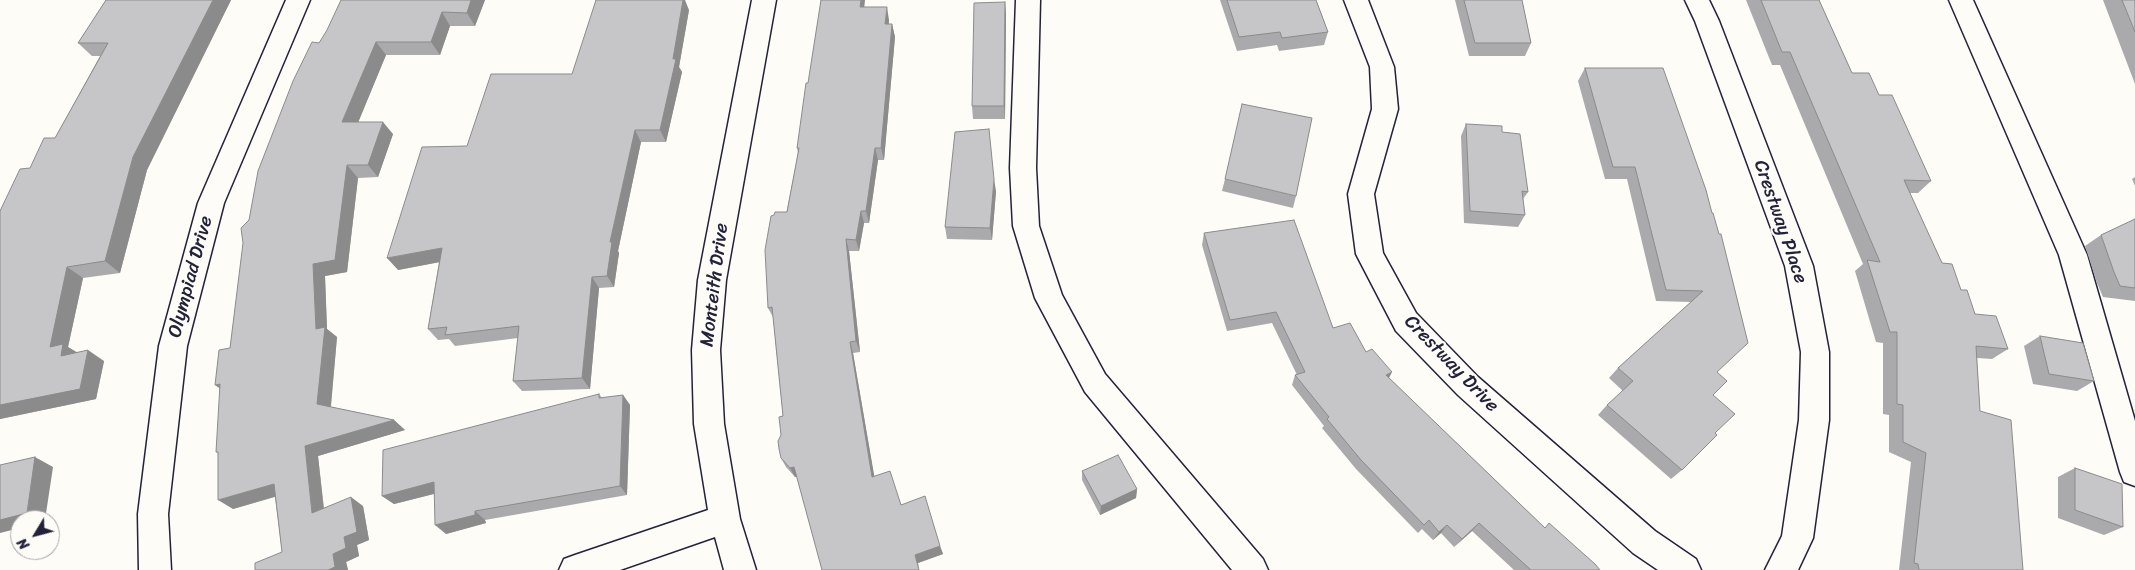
<!DOCTYPE html>
<style>
body{margin:0}
#map{position:relative;width:2135px;height:570px;overflow:hidden;background:#fdfcf7;font-family:Sriracha,sans-serif}
canvas{display:block}
.north{position:absolute;left:10px;top:510px;width:50px;height:50px;box-sizing:border-box;background:#fdfcf7;border:1px solid #a5a5ac;border-radius:50%;rotate:233deg;font-size:14px;font-weight:700;line-height:20px;text-align:center;color:#22223b}
.north::after{content:'';display:block;margin:auto;width:18px;height:22px;background:#22223b;clip-path:polygon(50% 0,100% 100%,50% 72%,0 100%)}
</style>
<div id="map">
<canvas width="2135" height="570"></canvas>
<div class="north">N</div>
</div>
<script>
const g = document.querySelector('canvas').getContext('2d');
g.lineJoin = 'round';
const poly = rows => new Path2D(rows.map(r => 'M' + r).join(''));
function stroke(path, color, width, dash) { g.strokeStyle = color; g.lineWidth = width; g.lineCap = dash ? 'butt' : 'round'; g.setLineDash(dash || []); g.stroke(path); }
function paint(path, color) { g.fillStyle = color; g.fill(path, 'evenodd'); }
function write(font, color, halo, rows, align = 'center') {
  g.font = font + ' Sriracha,sans-serif'; g.lineWidth = 4.5; g.setLineDash([]); g.textBaseline = 'middle'; g.strokeStyle = halo; g.fillStyle = color; for (const [text, x, y, turn = 0] of rows) {
    g.save(); g.translate(x, y); g.rotate((+turn || 0) * Math.PI / 180); g.textAlign = isNaN(turn) ? turn : align; if (halo) g.strokeText(text, 0, 0); g.fillText(text, 0, 0); g.restore();
  }
}
const minor = poly([
 [286,0,310,0,224,203,187,346,168,514,171,570,139,570,138,514,159,346,198,203,286,0],
 [752,0,776,0,726,280,720,350,724,424,740,519,756,570,724,570,715,537,620,570,559,570,564,559,575,555,708,510,694,424,692,350,698,280,752,0],
 [1016,0,1040,0,1036,168,1039,226,1062,295,1105,374,1263,559,1268,570,1232,570,1085,392,1035,298,1013,226,1010,168,1016,0],
 [1344,0,1368,0,1394,67,1398,109,1374,194,1383,253,1416,313,1478,377,1655,531,1696,559,1701,570,1658,570,1633,553,1458,395,1396,331,1356,254,1348,194,1372,109,1370,67,1344,0],
 [1685,0,1709,0,1719,21,1813,266,1829,352,1829,420,1813,538,1798,570,1765,570,1782,536,1799,420,1801,352,1785,266,1695,21,1685,0],
 [1949,0,1973,0,2087,255,2135,421,2135,486,2124,482,2120,472,2059,255,1949,0]
]);
stroke(minor, '#22223b', 3);
paint(minor, '#fdfcf7');
paint(poly([
 [106,0,231,0,147,170,120,273,83,278,68,347,77,353,104,361,96,399,0,419,0,211,30,168,55,138,100,56,92,56,78,43],
 [485,0,475,26,450,26,440,55,386,55,358,122,393,134,378,177,358,178,347,272,325,276,327,329,337,337,331,407,394,420,405,430,318,456,324,508,363,506,369,540,357,545,359,556,346,562,348,570,255,570,282,552,275,497,233,509,218,453,216,452,230,348,249,220,319,43],
 [1220,0,1316,0,1328,32,1324,45,1279,51,1277,45,1237,51],
 [1455,0,1522,0,1531,43,1525,56,1469,56],
 [1746,0,1819,0,1852,73,1879,95,1931,181,1918,193,1909,193,1942,263,1961,290,1975,314,2008,349,1992,359,1977,358,1980,411,2023,570,1899,570,1911,462,1889,452,1889,415,1883,414,1883,343,1876,342,1855,271,1863,264,1780,65,1772,65],
 [2103,0,2135,0,2135,84],
 [1005,2,1006,15,1005,119,973,119,972,106],
 [864,7,889,20,889,24,892,24,895,37,884,160,878,160,869,223,864,223,859,251,849,251,860,352,853,353,874,476,940,546,943,554,918,563,797,477,795,477,786,467,781,458,781,435,783,416,773,317,768,308,798,153,797,148,808,83],
 [689,10,679,67,682,72,666,142,641,142,618,251,619,253,614,287,599,288,590,389,522,391,513,381,518,338,455,346,449,339,438,340,428,329,439,262,398,270,467,146,572,74],
 [1585,68,1663,68,1717,372,1713,395,1715,433,1682,470,1671,479,1598,415,1607,405,1623,391,1609,378,1618,368,1691,302,1656,301,1627,179,1605,179,1578,81],
 [1466,124,1502,132,1528,192,1523,199,1525,215,1518,227,1464,223,1461,136],
 [2135,177,2135,186,2132,179],
 [1225,179,1296,196,1293,208,1222,191],
 [996,191,992,240,947,239,945,227],
 [2135,219,2135,301,2103,297,2097,283,2085,246,2101,235],
 [1204,233,1366,352,1389,378,1545,528,1600,570,1514,570,1472,531,1454,547,1441,533,1433,540,1422,529,1418,533,1356,469,1322,428,1324,426,1292,385,1295,375,1297,375,1272,323,1227,331,1202,245],
 [2040,336,2094,381,2077,391,2033,384,2024,346],
 [599,394,602,398,623,395,630,405,627,495,485,520,486,523,446,534,434,494,394,504,382,496],
 [2075,468,2123,527,2104,535,2058,518,2058,477],
 [1082,471,1137,489,1136,498,1100,515,1082,480]
]), '#aaaaac');
paint(poly([
 [213,0,231,0,147,170,120,273,105,261,133,157],
 [471,0,485,0,475,26,467,13],
 [683,0,685,0,689,10,679,67,682,72,666,142,660,130],
 [861,0,865,0,863,20,860,7],
 [1005,2,1006,15,1005,119,1004,106],
 [887,7,889,20,887,37,885,24],
 [442,12,450,26,440,55,431,42],
 [892,24,895,37,884,160,881,148],
 [376,42,386,55,353,135,342,122],
 [383,122,393,134,378,177,368,165],
 [635,130,641,142,618,251,619,253,614,287,607,276,610,242],
 [875,148,878,160,869,223,866,211],
 [347,165,358,178,347,272,325,276,327,329,337,337,330,414,317,404,316,329,313,264],
 [994,179,996,191,992,240,990,228],
 [861,211,864,223,859,251,856,240],
 [846,239,849,251,860,352,856,341],
 [442,248,451,260,398,270,387,258],
 [67,267,83,278,68,347,80,354,61,356,50,347],
 [592,277,599,288,590,389,582,378],
 [850,342,853,353,876,486,872,477],
 [88,350,104,361,96,399,0,419,0,405],
 [1392,372,1387,382,1386,375],
 [220,384,229,395,215,385],
 [623,395,630,405,627,495,620,486],
 [394,420,405,430,318,456,325,521,312,513,305,446],
 [35,457,53,467,45,520,20,520,20,528,0,533,0,520],
 [794,467,799,476,795,477,790,468],
 [434,482,445,491,394,504,382,496],
 [274,484,287,493,233,509,218,500],
 [1137,489,1136,498,1100,515,1101,506],
 [351,497,363,506,369,540,357,545,359,556,346,562,348,570,328,570,333,554,344,537],
 [475,511,485,520,486,523,446,534,435,525],
 [1479,523,1472,531,1454,547,1462,539],
 [1447,525,1441,533,1433,540,1439,532],
 [940,546,943,554,918,563,919,570,915,555]
]), '#8b8b8c');
const building = poly([
 [106,0,213,0,133,157,105,261,67,267,50,347,63,344,61,356,88,350,80,389,0,405,0,211,20,169,30,168,44,138,55,138,108,43,78,43,106,0],
 [341,0,471,0,467,13,442,12,431,42,376,42,342,122,383,122,368,165,347,165,335,260,313,264,316,329,325,327,317,404,394,420,305,446,312,513,351,497,357,532,344,537,346,548,333,554,335,567,328,570,255,570,255,563,282,552,274,484,218,500,218,452,216,452,220,384,215,385,219,350,230,348,243,243,241,228,249,220,258,171,293,81,312,42,319,43,327,30,341,0],
 [596,0,683,0,673,59,676,59,660,130,635,130,610,242,612,242,607,276,592,277,582,378,513,381,519,326,445,335,447,327,428,329,442,248,387,258,422,147,467,146,491,74,572,74,596,0],
 [821,0,861,0,860,7,887,7,885,24,892,24,881,148,875,148,866,211,861,211,856,240,846,239,856,341,850,342,872,477,890,471,901,505,925,496,940,546,915,555,919,570,822,570,794,467,790,468,781,458,779,449,778,441,781,435,779,417,783,416,772,307,768,308,765,250,771,216,774,215,775,212,787,212,799,148,797,148,806,83,808,83,821,0],
 [1227,0,1316,0,1328,32,1282,38,1280,32,1239,37,1227,0],
 [1464,0,1522,0,1531,43,1475,43,1464,0],
 [1761,0,1819,0,1852,73,1869,73,1879,95,1892,95,1931,181,1904,180,1942,263,1952,264,1961,290,1967,290,1975,314,1996,316,2008,349,1976,346,1980,411,2011,420,2023,570,1919,570,1918,564,1914,563,1926,453,1903,442,1903,405,1897,404,1897,332,1890,332,1867,260,1880,262,1790,52,1782,52,1761,0],
 [2122,0,2135,0,2135,32,2122,0],
 [1005,2,1004,106,972,106,974,3,1005,2],
 [1585,68,1663,68,1706,190,1712,213,1713,213,1719,234,1721,234,1748,343,1717,372,1727,381,1713,395,1735,414,1715,433,1717,435,1682,470,1607,405,1633,381,1618,368,1703,291,1666,290,1635,167,1613,167,1585,68],
 [1242,104,1312,118,1296,196,1225,179,1242,104],
 [1466,124,1502,126,1502,132,1520,134,1528,192,1522,191,1525,215,1470,211,1466,124],
 [989,129,994,179,990,228,945,227,955,132,989,129],
 [2135,219,2135,288,2120,286,2114,272,2101,235,2135,219],
 [1294,220,1333,328,1350,323,1366,352,1372,349,1392,372,1386,375,1545,528,1549,523,1595,564,1600,570,1531,570,1479,523,1462,539,1447,525,1439,532,1429,520,1424,525,1361,460,1327,419,1329,417,1295,375,1305,372,1276,312,1230,320,1204,233,1294,220],
 [2040,336,2083,343,2094,381,2049,374,2040,336],
 [599,394,599,398,623,395,620,486,475,511,475,515,435,525,434,482,382,496,383,450,599,394],
 [1118,455,1137,489,1101,506,1082,471,1118,455],
 [35,457,27,513,0,520,0,465,35,457],
 [2075,468,2122,484,2123,527,2075,510,2075,468]
]);
paint(building, '#c6c6c8');
stroke(building, '#8b8b8c', 1);
write('19px', '#22223b', '#fdfcf7', [
 ["Crestway Place",1780,222,71],
 ["Olympiad Drive",191,277,-75],
 ["Monteith Drive",715,285,-83],
 ["Crestway Drive",1451,364,46]
]);
</script>
